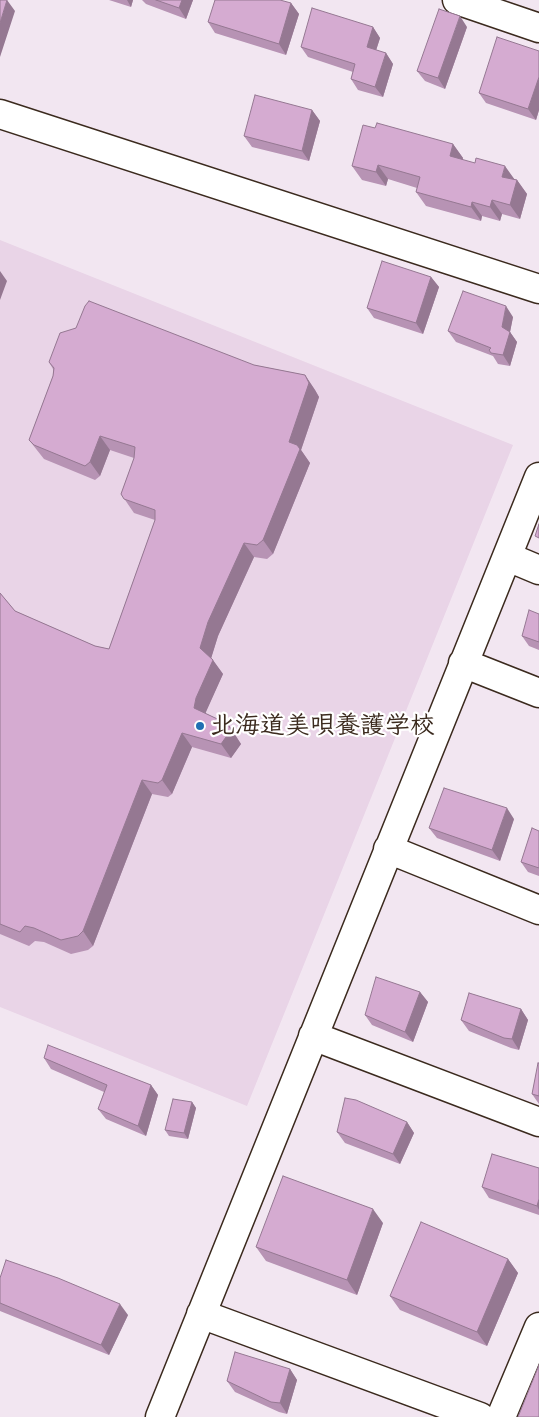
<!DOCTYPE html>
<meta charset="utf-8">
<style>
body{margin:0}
canvas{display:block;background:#f2e6f1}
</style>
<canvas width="539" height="1417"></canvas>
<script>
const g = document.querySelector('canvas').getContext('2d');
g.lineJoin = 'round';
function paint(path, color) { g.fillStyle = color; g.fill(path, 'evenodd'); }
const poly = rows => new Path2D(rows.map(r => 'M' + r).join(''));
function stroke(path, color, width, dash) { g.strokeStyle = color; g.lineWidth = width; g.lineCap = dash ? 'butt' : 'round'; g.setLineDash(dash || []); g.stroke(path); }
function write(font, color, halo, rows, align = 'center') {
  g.font = font + ' Caveat,"Klee One",sans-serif'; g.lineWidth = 4.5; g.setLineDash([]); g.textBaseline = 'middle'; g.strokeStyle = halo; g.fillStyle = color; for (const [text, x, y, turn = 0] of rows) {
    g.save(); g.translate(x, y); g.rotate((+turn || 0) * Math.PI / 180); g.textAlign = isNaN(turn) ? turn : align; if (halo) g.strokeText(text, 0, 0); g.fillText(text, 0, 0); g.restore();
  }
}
paint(poly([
 [0,240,513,445,247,1106,0,1007]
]), '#e9d4e7');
const street = poly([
 [457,0,539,28],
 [0,114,539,289],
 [508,557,539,570],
 [463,663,539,693],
 [388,849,539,910],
 [313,1036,539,1122],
 [201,1314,480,1417],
 [160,1417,539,477],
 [501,1417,539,1327]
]);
stroke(street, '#3b2a1e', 31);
stroke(street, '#fff', 28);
paint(poly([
 [109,0,133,0,131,7],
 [142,0,193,0,186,19,146,4],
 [291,3,299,14,286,55,215,33,208,22],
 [373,27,380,38,376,50,386,53,393,64,383,97,358,90,351,79,353,72,308,57,301,47],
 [467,27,445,89,425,81,417,71],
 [539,51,539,110,536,120,486,103,479,93],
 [312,110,320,121,309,161,252,147,244,136],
 [375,128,453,144,463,158,462,160,517,180,527,194,520,219,502,214,500,221,482,216,481,221,426,206,416,192,417,188,388,179,386,186,362,180,352,166],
 [431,277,439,287,423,334,374,318,367,308],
 [513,317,510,332,517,342,510,366,498,364,493,356,456,342,448,331],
 [49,362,254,365,305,375,315,390,319,397,301,450,310,463,273,554,267,559,254,557,218,636,211,658,223,674,205,713,228,724,241,744,231,758,192,747,172,794,168,797,152,794,93,946,88,950,71,954,44,942,35,941,29,946,0,934,0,593,15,611,95,646,109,649,155,520,134,513,121,494,134,458,110,450,100,476,95,480,44,459,29,440,53,376,53,369],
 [539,614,539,650,529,646,522,636],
 [514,819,500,861,437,838,429,828],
 [539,831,539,876,528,872,521,862],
 [420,992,428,1002,413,1042,372,1025,365,1015],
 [521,1009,528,1020,519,1050,511,1048,469,1031,461,1020],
 [44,1058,151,1085,158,1095,146,1136,106,1119,98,1109,104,1092,51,1069],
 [539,1063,539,1104,532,1094],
 [192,1102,196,1108,188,1139,169,1136,165,1130],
 [407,1122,414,1133,400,1164,345,1143,337,1132],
 [539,1168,539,1215,489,1198,482,1187],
 [383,1223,357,1295,266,1261,256,1247],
 [508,1259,518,1273,487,1346,400,1310,390,1296],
 [0,1278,128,1315,109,1355,0,1311],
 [290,1369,297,1380,287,1414,279,1412,235,1392,227,1381]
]), '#b793b4');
paint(poly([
 [7,0,15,11,0,57,0,23],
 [127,0,133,0,131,7],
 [182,0,193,0,186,19,179,8],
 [291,3,299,14,286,55,279,44],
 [460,16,467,27,445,89,438,78],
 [373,27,380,38,374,57,367,47],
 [386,53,393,64,383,97,375,87],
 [539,77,539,110,536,120,528,109],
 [312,110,320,121,309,161,302,151],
 [453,144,463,158,459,170,450,156],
 [378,165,388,179,386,186,376,172],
 [505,166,515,180,502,177],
 [517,180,527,194,520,219,510,205],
 [492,200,502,214,500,221,490,207],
 [472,202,482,216,481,221,471,207],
 [0,271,7,281,0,300],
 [431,277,439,287,423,334,416,323],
 [506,306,513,317,510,332,517,342,510,366,503,355,502,327],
 [305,375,315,390,319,397,301,450,310,463,273,554,263,540],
 [100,436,110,450,100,476,90,462],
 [244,543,254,557,218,636,210,662,200,648,208,622],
 [213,660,223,674,206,712,204,722,194,708,196,698],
 [228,724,241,744,231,758,221,744],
 [182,733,192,747,172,794,162,780],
 [142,780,152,794,93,946,83,931],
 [507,808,514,819,500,861,492,850],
 [420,992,428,1002,413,1042,405,1032],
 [521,1009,528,1020,519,1050,512,1039],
 [151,1085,158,1095,146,1136,138,1126],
 [192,1102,196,1108,188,1139,184,1133],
 [407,1122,414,1133,400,1164,393,1154],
 [539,1199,539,1210,537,1206],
 [373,1209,383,1223,357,1295,347,1280],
 [508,1259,518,1273,487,1346,477,1332],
 [120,1304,128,1315,109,1355,101,1345],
 [290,1369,297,1380,287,1414,280,1403]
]), '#957892');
const building = poly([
 [0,0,7,0,0,23,0,0],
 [156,0,182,0,179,8,156,0],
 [215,0,280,0,291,3,279,44,208,22,215,0],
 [312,8,373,27,367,47,386,53,375,87,351,79,355,64,301,47,312,8],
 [439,9,460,16,438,78,417,71,439,9],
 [497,37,539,51,539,77,528,109,479,93,497,37],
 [255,95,312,110,302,151,244,136,255,95],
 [377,123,453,144,450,156,475,163,476,158,505,166,502,177,517,180,510,205,492,200,490,207,472,202,471,207,416,192,420,177,378,165,376,172,352,166,363,125,375,128,377,123],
 [382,261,431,277,416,323,367,308,382,261],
 [463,291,506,306,502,327,510,332,503,355,491,353,489,350,491,348,448,331,463,291],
 [89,301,254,365,305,375,309,383,289,442,297,445,300,449,263,540,257,545,244,543,208,622,200,648,213,660,196,698,194,708,228,724,231,730,221,744,182,733,162,780,158,783,142,780,83,931,78,936,61,940,34,928,25,926,20,932,0,924,0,593,15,611,95,646,109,649,155,520,155,510,124,499,121,494,134,458,135,447,100,436,90,462,85,466,34,445,29,440,53,376,54,368,49,362,60,333,76,328,85,306,89,301],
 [539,524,539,538,535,536,539,524],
 [529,610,539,614,539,642,522,636,529,610],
 [444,788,507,808,492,850,429,828,444,788],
 [532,828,539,831,539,868,521,862,532,828],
 [376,977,420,992,405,1032,365,1015,376,977],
 [469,993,521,1009,512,1039,504,1038,461,1020,469,993],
 [48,1045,151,1085,138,1126,98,1109,107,1085,44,1058,48,1045],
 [538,1063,539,1063,539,1096,532,1094,538,1063],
 [345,1098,356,1100,407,1122,393,1154,337,1132,345,1098],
 [173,1099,192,1102,184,1133,165,1130,173,1099],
 [492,1154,539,1168,539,1199,537,1206,482,1187,492,1154],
 [283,1176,373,1209,347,1280,256,1247,283,1176],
 [421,1222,508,1259,477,1332,390,1296,421,1222],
 [6,1260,58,1278,120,1304,101,1345,0,1303,0,1278,6,1260],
 [235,1352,290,1369,280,1403,271,1402,227,1381,235,1352],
 [539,1365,539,1417,518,1417,539,1365]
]);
paint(building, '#d5abd1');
stroke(building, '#957892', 1);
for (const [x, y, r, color] of [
 [200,726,5,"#1f6fb2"]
]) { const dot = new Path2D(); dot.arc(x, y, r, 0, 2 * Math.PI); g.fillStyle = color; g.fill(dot); stroke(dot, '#fff', 2); }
write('bold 25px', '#3b2a1e', '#fff', [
 ["北海道美唄養護学校",210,726]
], 'left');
</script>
